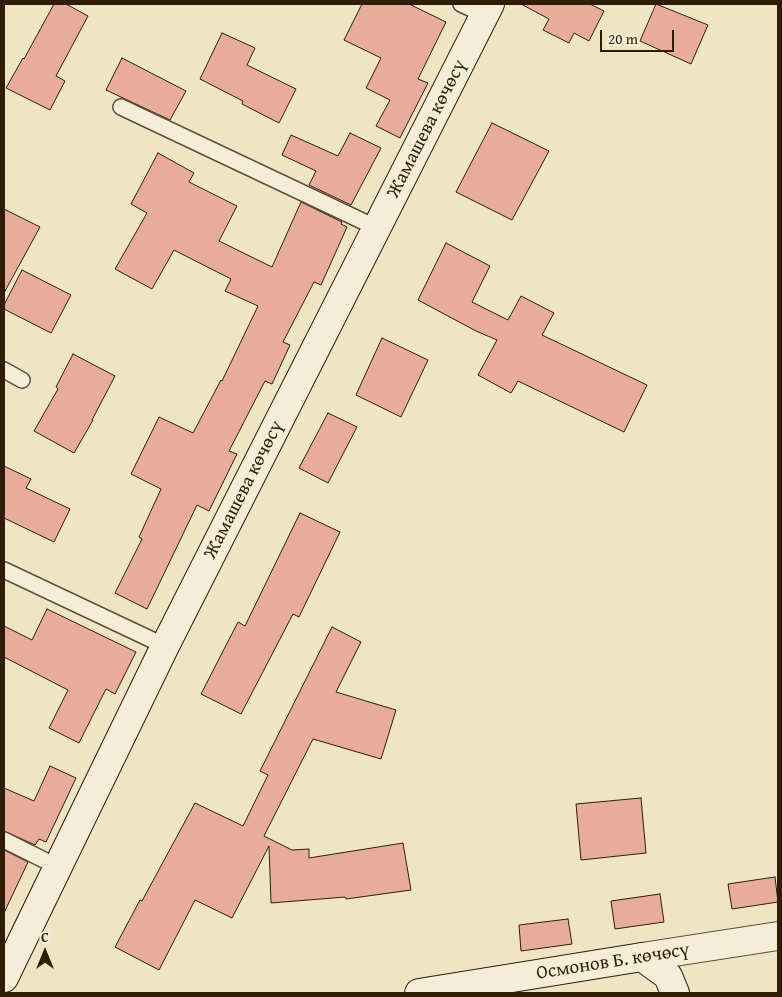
<!DOCTYPE html>
<meta charset="utf-8">
<style>
body{margin:0}
#map{position:relative;width:782px;height:997px;overflow:hidden;background:#eee5c5;font-family:"Gentium Book Plus",serif}
canvas{display:block}
.frame{position:absolute;inset:0;border:5px solid #311d06;pointer-events:none}
.north{position:absolute;left:20px;top:927px;width:50px;height:50px;-webkit-text-stroke:4px #f4eed9;paint-order:stroke;rotate:0deg;font-size:14px;font-weight:700;line-height:20px;text-align:center;color:#311d06}
.north::after{content:'';display:block;margin:auto;width:18px;height:22px;background:#311d06;clip-path:polygon(50% 0,100% 100%,50% 72%,0 100%)}
.scale{position:absolute;left:600px;top:30px;width:74px;height:22px;box-sizing:border-box;border:2px solid #311d06;border-top:0;padding-left:6px;font-size:15px;line-height:18px;white-space:nowrap;color:#311d06;-webkit-text-stroke:4px #f4eed9;paint-order:stroke}
</style>
<div id="map">
<canvas width="782" height="997"></canvas>
<div class="frame"></div>
<div class="north">С</div>
<div class="scale">20 m</div>
</div>
<script>
const g = document.querySelector('canvas').getContext('2d');
g.lineJoin = 'round';
function paint(path, color) { g.fillStyle = color; g.fill(path, 'evenodd'); }
const poly = rows => new Path2D(rows.map(r => 'M' + r).join(''));
function stroke(path, color, width, dash) { g.strokeStyle = color; g.lineWidth = width; g.lineCap = dash ? 'butt' : 'round'; g.setLineDash(dash || []); g.stroke(path); }
function write(font, color, halo, rows, align = 'center') {
  g.font = font + ' "Gentium Book Plus",serif'; g.lineWidth = 4; g.setLineDash([]); g.textBaseline = 'middle'; g.strokeStyle = halo; g.fillStyle = color; for (const [text, x, y, turn = 0] of rows) {
    g.save(); g.translate(x, y); g.rotate((+turn || 0) * Math.PI / 180); g.textAlign = isNaN(turn) ? turn : align; if (halo) g.strokeText(text, 0, 0); g.fillText(text, 0, 0); g.restore();
  }
}
const building = poly([
 [54,4,66,4,88,16,56,76,65,81,50,110,6,88,23,58,24,59,54,4],
 [362,4,409,4,446,22,418,79,428,83,400,138,376,126,390,100,366,88,381,58,344,40,362,4],
 [521,4,590,4,604,11,589,41,574,33,569,43,543,30,549,19,521,4],
 [656,4,708,25,691,64,640,41,656,4],
 [222,33,255,48,247,65,296,89,279,123,242,104,243,101,200,79,222,33],
 [122,58,186,91,170,120,106,90,122,58],
 [492,123,549,151,512,220,456,192,492,123],
 [350,133,381,148,351,205,309,185,316,171,282,155,291,135,338,156,350,133],
 [158,153,194,173,189,182,237,206,219,241,272,267,301,202,342,222,341,224,347,227,321,285,314,282,283,342,290,345,272,384,265,381,229,451,237,454,209,511,197,505,147,609,115,593,142,539,139,537,161,489,131,474,159,417,193,433,221,380,222,381,258,306,225,291,231,279,174,250,152,289,115,269,147,213,131,204,158,153],
 [4,209,40,227,4,293,4,209],
 [446,243,490,266,472,302,508,320,521,296,554,313,542,335,647,385,624,432,518,381,511,393,478,375,497,340,476,331,418,300,446,243],
 [22,270,71,295,51,333,4,309,4,305,22,270],
 [382,338,428,360,401,417,356,395,382,338],
 [73,354,115,376,92,420,93,420,74,453,34,431,58,389,56,387,73,354],
 [328,413,357,427,328,483,299,468,328,413],
 [4,466,31,479,26,488,70,509,54,542,4,518,4,466],
 [300,513,340,532,299,617,293,614,241,714,201,694,238,622,245,626,300,513],
 [47,609,136,652,115,694,106,689,79,743,49,728,68,690,4,657,4,626,32,640,47,609],
 [332,627,361,642,336,692,396,710,381,759,313,739,264,836,292,850,309,849,309,858,403,843,411,890,346,899,345,897,271,903,269,846,232,918,195,900,159,970,115,947,140,900,142,901,195,803,243,826,268,775,260,771,332,627],
 [50,766,76,778,46,842,39,839,35,845,4,831,4,788,34,801,50,766],
 [641,798,646,853,581,860,576,804,641,798],
 [4,850,28,862,4,913,4,850],
 [775,877,778,902,732,909,728,884,775,877],
 [660,894,664,922,615,929,611,901,660,894],
 [568,919,572,944,521,951,519,925,568,919]
]);
paint(building, '#e8ac9d');
stroke(building, '#311d06', 1);
const service = poly([
 [461,4,485,15],
 [121,107,377,228],
 [4,370,22,380],
 [4,570,165,646],
 [4,840,58,867]
]);
const minor = poly([
 [642,957,778,936]
]);
const secondary = poly([
 [4,978,165,646,490,4],
 [419,993,642,957,668,976,675,993]
]);
stroke(service, '#604f36', 18);
stroke(minor, '#604f36', 30);
stroke(secondary, '#311d06', 30);
stroke(service, '#f4eed9', 15);
stroke(minor, '#f4eed9', 28);
stroke(secondary, '#f4eed9', 28);
write('19px', '#311d06', '#f4eed9', [
 ["Жамашева көчөсү",427,129,-63],
 ["Жамашева көчөсү",244,490,-63],
 ["Осмонов Б. көчөсү",613,962,-9]
]);
</script>
